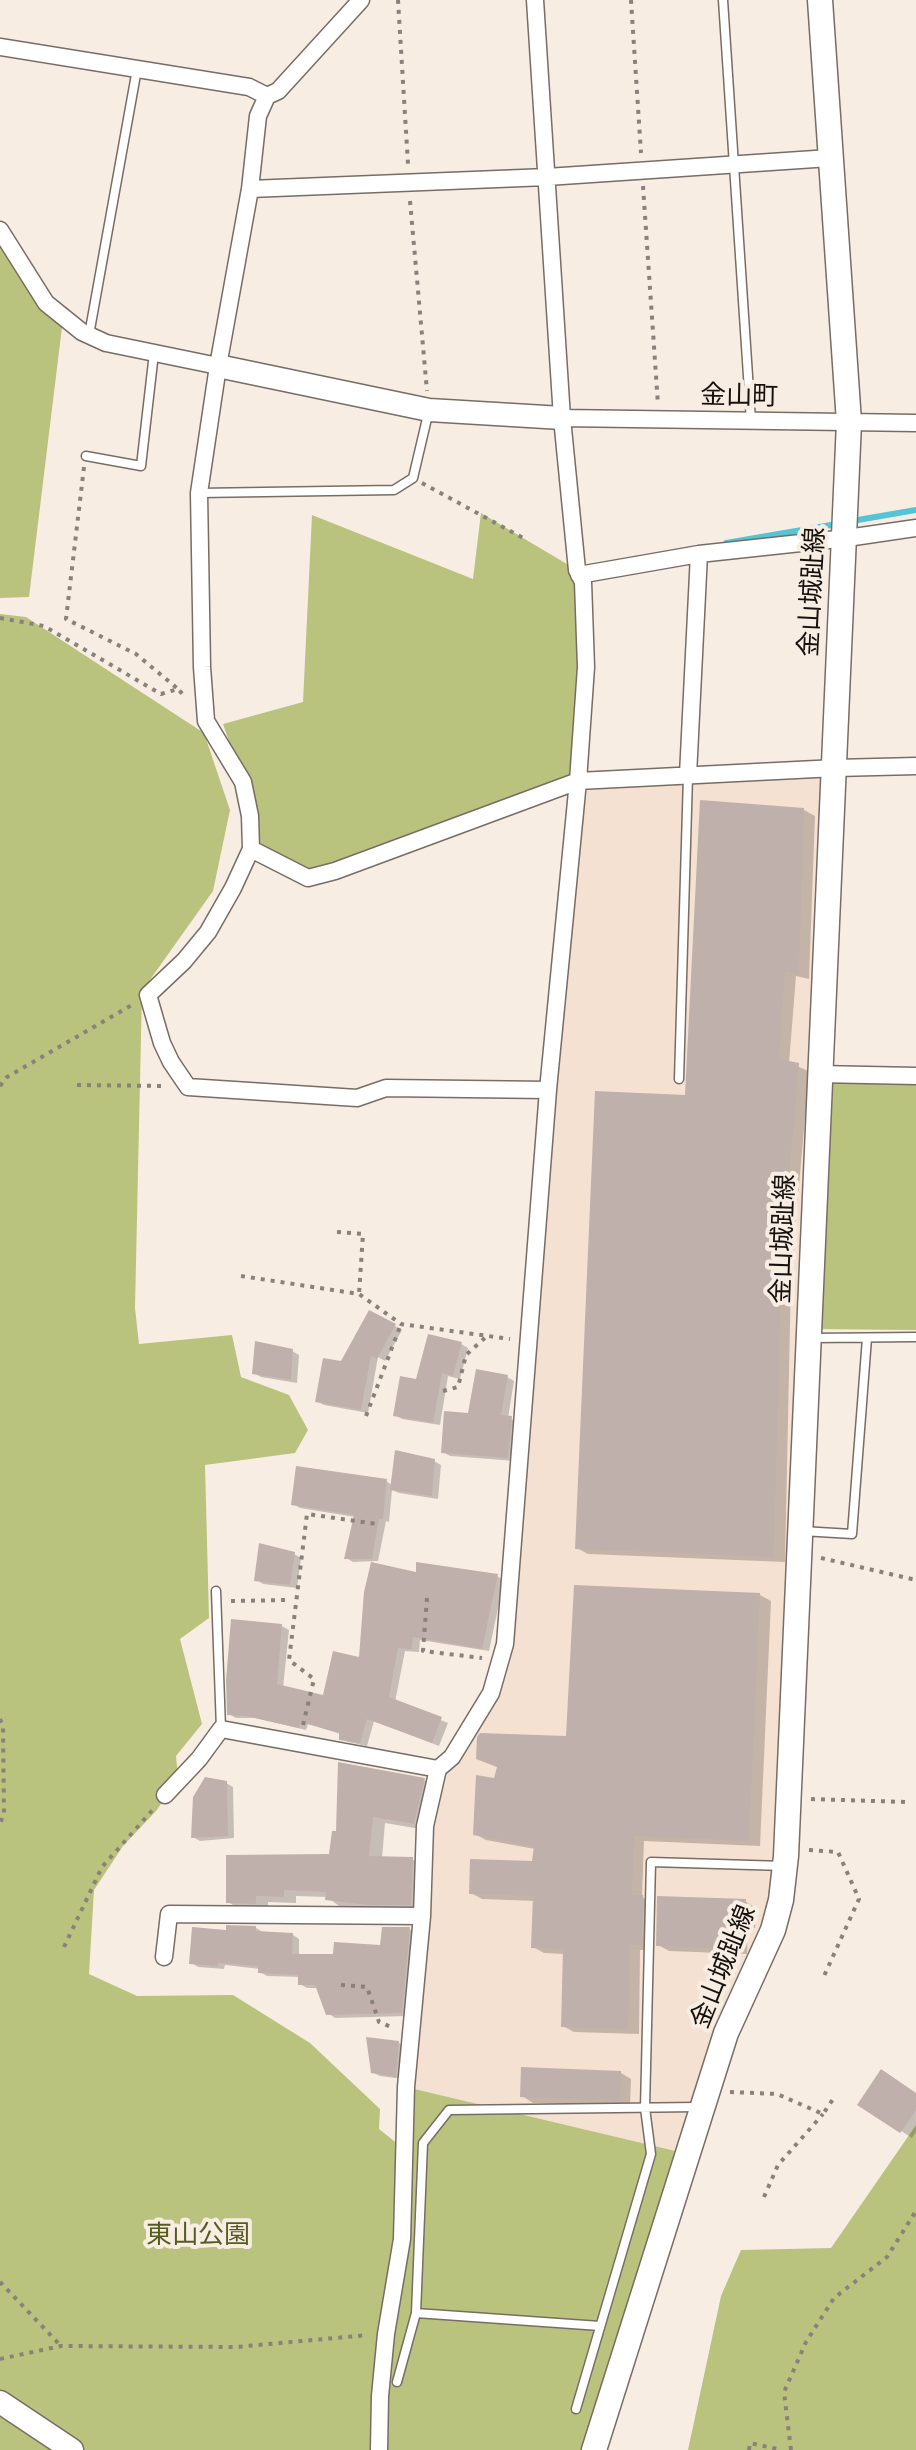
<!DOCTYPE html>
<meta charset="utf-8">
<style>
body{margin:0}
canvas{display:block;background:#f8ede3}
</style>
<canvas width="916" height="2450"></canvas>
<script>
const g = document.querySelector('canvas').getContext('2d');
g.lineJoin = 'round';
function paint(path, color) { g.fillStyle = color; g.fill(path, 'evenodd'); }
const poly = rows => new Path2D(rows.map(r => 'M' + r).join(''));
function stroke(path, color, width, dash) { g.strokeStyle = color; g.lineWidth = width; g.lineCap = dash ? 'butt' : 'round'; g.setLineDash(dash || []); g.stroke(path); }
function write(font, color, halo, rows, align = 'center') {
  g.font = font + ' "Space Grotesk","Noto Sans JP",sans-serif'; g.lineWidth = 8; g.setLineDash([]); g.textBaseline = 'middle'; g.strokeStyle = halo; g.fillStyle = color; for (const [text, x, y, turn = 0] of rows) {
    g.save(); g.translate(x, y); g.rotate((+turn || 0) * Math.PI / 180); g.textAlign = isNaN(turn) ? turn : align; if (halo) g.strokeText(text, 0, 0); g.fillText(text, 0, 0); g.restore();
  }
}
paint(poly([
 [833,768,781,1900,688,2154,406,2087,438,1769,491,1693,505,1644,578,781]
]), '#f5e1d2');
paint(poly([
 [0,221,63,319,29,597,0,598],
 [481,513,577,570,578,781,308,878,251,849,243,782,223,724,303,702,312,515,473,579],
 [0,614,26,617,204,733,230,810,213,891,142,991,135,1308,139,1344,232,1335,241,1377,289,1395,308,1430,295,1453,205,1465,209,1618,180,1639,202,1724,176,1756,178,1776,157,1810,123,1846,94,1890,89,1974,137,1996,233,1995,310,2043,380,2109,379,2129,404,2149,406,2087,688,2154,594,2450,0,2450],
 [818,1074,916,1076,916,1330,809,1329],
 [916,2125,916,2450,688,2450,721,2296,741,2250,831,2248]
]), '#b9c37e');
paint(poly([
 [804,810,815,816,809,979,796,976,789,1063,809,1071,791,1278,785,1562,588,1554,577,1548,687,1097],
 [370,1312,402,1330,385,1361,378,1357,368,1413,324,1405,317,1401,342,1363],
 [461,1344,468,1348,460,1379,448,1376,440,1425,402,1419,395,1415,418,1381],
 [292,1351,299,1355,297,1383,261,1377,254,1373],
 [507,1377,514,1381,508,1418,518,1422,515,1461,450,1456,443,1452],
 [434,1461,441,1465,438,1499,399,1493,392,1490,389,1522,386,1521,378,1561,353,1562,346,1558,355,1517,300,1508,293,1504,386,1481,392,1485],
 [294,1554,301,1558,297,1588,263,1584,257,1580],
 [418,1574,497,1576,504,1580,489,1651,420,1640,419,1652,405,1651,395,1702,448,1723,439,1746,374,1721,367,1746,348,1742,341,1738,341,1734,308,1724,306,1730,255,1718,236,1718,229,1714,282,1626,289,1630,283,1688,324,1697,360,1659],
 [760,1595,771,1601,760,1846,644,1841,642,1897,653,1904,652,1950,640,1950,639,2034,574,2032,563,2026,565,1954,544,1953,533,1947,535,1901,482,1899,471,1893,534,1863,535,1849,486,1840,475,1834,499,1768,478,1758,568,1738],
 [424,1780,436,1787,426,1830,385,1823,382,1858,412,1859,425,1866,423,1911,339,1906,327,1897,296,1896,296,1903,268,1902,268,1910,240,1909,228,1902,331,1856,334,1833],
 [226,1783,233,1787,234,1838,200,1841,193,1837],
 [745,1901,756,1908,755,1928,748,1928,747,1954,669,1951,658,1945],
 [256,1928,263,1932,293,1935,299,1939,299,1956,335,1956,382,1947,409,1929,416,1933,408,2016,335,2018,328,2013,318,1988,307,1988,300,1984,300,1977,267,1976,260,1972,260,1969,225,1965,224,1969,198,1967,192,1963,228,1932],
 [399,2043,405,2047,402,2079,380,2076,372,2072],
 [621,2073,631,2079,630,2106,533,2103,522,2096],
 [916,2094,916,2132,912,2138,860,2104]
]), '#0003');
stroke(poly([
 [852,521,916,510],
 [726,543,837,524]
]), '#53c5d7', 6);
paint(poly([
 [700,800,804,808,799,974,785,971,779,1059,799,1063,781,1271,774,1557,575,1549,595,1091,685,1095],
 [369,1310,396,1324,377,1359,371,1356,361,1410,315,1402,323,1358,341,1361],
 [428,1334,462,1342,453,1376,442,1373,433,1423,393,1416,400,1376,416,1379],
 [255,1341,293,1349,291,1380,252,1374],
 [476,1369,508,1375,501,1415,512,1416,508,1458,441,1453,444,1411,468,1413],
 [395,1450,435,1459,432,1496,390,1490],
 [296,1466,387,1479,383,1519,379,1519,372,1559,344,1559,354,1515,291,1505],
 [259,1543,295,1552,290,1585,254,1581],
 [371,1562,416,1572,416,1562,498,1574,482,1649,413,1637,412,1649,398,1648,389,1697,442,1717,432,1743,367,1719,360,1743,339,1740,339,1733,301,1722,299,1728,246,1716,227,1715,226,1680,231,1619,282,1624,277,1684,323,1695,333,1651,359,1657,364,1592],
 [574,1585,760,1593,749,1841,634,1836,632,1895,643,1895,642,1945,630,1945,628,2029,561,2027,563,1949,531,1948,533,1896,469,1894,470,1859,532,1861,534,1846,473,1835,476,1775,494,1778,497,1767,476,1759,477,1737,480,1733,566,1736],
 [338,1762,425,1778,414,1824,373,1817,369,1856,413,1857,411,1905,369,1905,325,1900,326,1892,284,1890,284,1897,256,1896,256,1904,226,1903,226,1855,329,1854,332,1831,336,1831],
 [205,1777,227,1781,228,1836,191,1838,193,1797],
 [657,1896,746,1899,745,1923,737,1923,736,1949,656,1946],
 [226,1925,256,1926,256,1931,293,1933,292,1954,333,1954,334,1942,380,1945,382,1927,410,1927,402,2013,326,2015,315,1985,298,1985,298,1975,258,1973,258,1966,218,1963,218,1966,189,1964,192,1927,226,1930],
 [366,2037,399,2041,396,2077,371,2073],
 [521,2067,621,2071,620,2101,520,2097],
 [881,2069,916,2093,916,2110,900,2133,857,2105]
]), '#bfb0ab');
const service = poly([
 [723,0,751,421],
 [89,335,137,69],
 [86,456,141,466,154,353],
 [199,493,394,490,413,478,429,410],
 [679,1079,688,776],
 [813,1338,916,1337],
 [802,1531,852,1534,867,1338],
 [216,1591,221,1729],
 [416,2313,600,2326],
 [397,2382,416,2313,423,2143,449,2110,698,2107],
 [576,2409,651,2154,645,2108,651,1862,784,1866]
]);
const minor = poly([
 [0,47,249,87,267,96,258,116,250,189,218,366,199,493,202,667,206,721,243,782,250,816,251,849,233,888,208,932,184,961,148,995,162,1043,171,1062,188,1087,357,1098,386,1088,548,1090],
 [267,96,278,91,361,0],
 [250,189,547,177,830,158],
 [0,230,46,303,82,332,106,343,218,366],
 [562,418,916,423],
 [579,575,699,554],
 [688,775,699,554,847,538,916,528],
 [251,849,308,878,335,871,578,781,836,768,916,766],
 [818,1074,916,1076],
 [165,1795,199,1759,221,1729,438,1769],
 [164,1957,169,1914,422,1916],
 [379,2450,380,2396,386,2334,402,2239,406,2087,422,1916,425,1826,438,1769,452,1757,491,1693,505,1644,548,1090,578,781,586,667,583,582,577,570,562,418,535,0]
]);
const tertiary = poly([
 [218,366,429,410,562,418],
 [0,2402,72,2450]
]);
const secondary = poly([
 [594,2450,726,2033,773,1930,781,1900,786,1856,849,422,820,0]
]);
stroke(service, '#776d64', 11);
stroke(minor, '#776d64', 19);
stroke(tertiary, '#776d64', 25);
stroke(secondary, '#776d64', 27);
stroke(poly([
 [398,0,408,164],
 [631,0,641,153],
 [643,186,658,405],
 [410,201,427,391],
 [84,467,66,619,136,654,178,689],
 [422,483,525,539],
 [0,618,44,626,161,694,178,689,186,698],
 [77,1085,166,1086],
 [0,1086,7,1077,132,1005],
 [337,1232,363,1234,359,1294],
 [241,1276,359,1294,401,1324,510,1339],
 [443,1391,458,1387,466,1355,487,1336],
 [366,1416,401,1324],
 [821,1558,916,1580],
 [427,1598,423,1651,482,1658],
 [231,1601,287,1600],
 [0,1719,3,1727,4,1813,0,1824],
 [303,1725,314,1679,289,1660,307,1514,377,1524],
 [811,1799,906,1802],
 [809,1850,838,1852,859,1899,824,1976],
 [64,1947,102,1867,156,1806],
 [341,1985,367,1987,379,2022,394,2028],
 [730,2092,777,2094,823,2114,833,2099],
 [764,2197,778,2165,823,2114],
 [0,2282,61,2346],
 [0,2359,61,2346,236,2347,368,2335],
 [749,2450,750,2443,782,2450],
 [791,2450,784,2392,806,2342,834,2298,887,2257,916,2211]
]), '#89817b', 4, [4, 6]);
stroke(service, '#fff', 8);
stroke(minor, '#fff', 16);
stroke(tertiary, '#fff', 22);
stroke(secondary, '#fff', 24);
write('26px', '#15110e', '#f8ede3', [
 ["金山町",739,397,1],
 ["金山城趾線",813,592,-87],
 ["金山城趾線",784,1239,-88],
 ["金山城趾線",724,1967,-68]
]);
write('26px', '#555c22', '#f8ede3', [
 ["東山公園",198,2236]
]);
</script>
